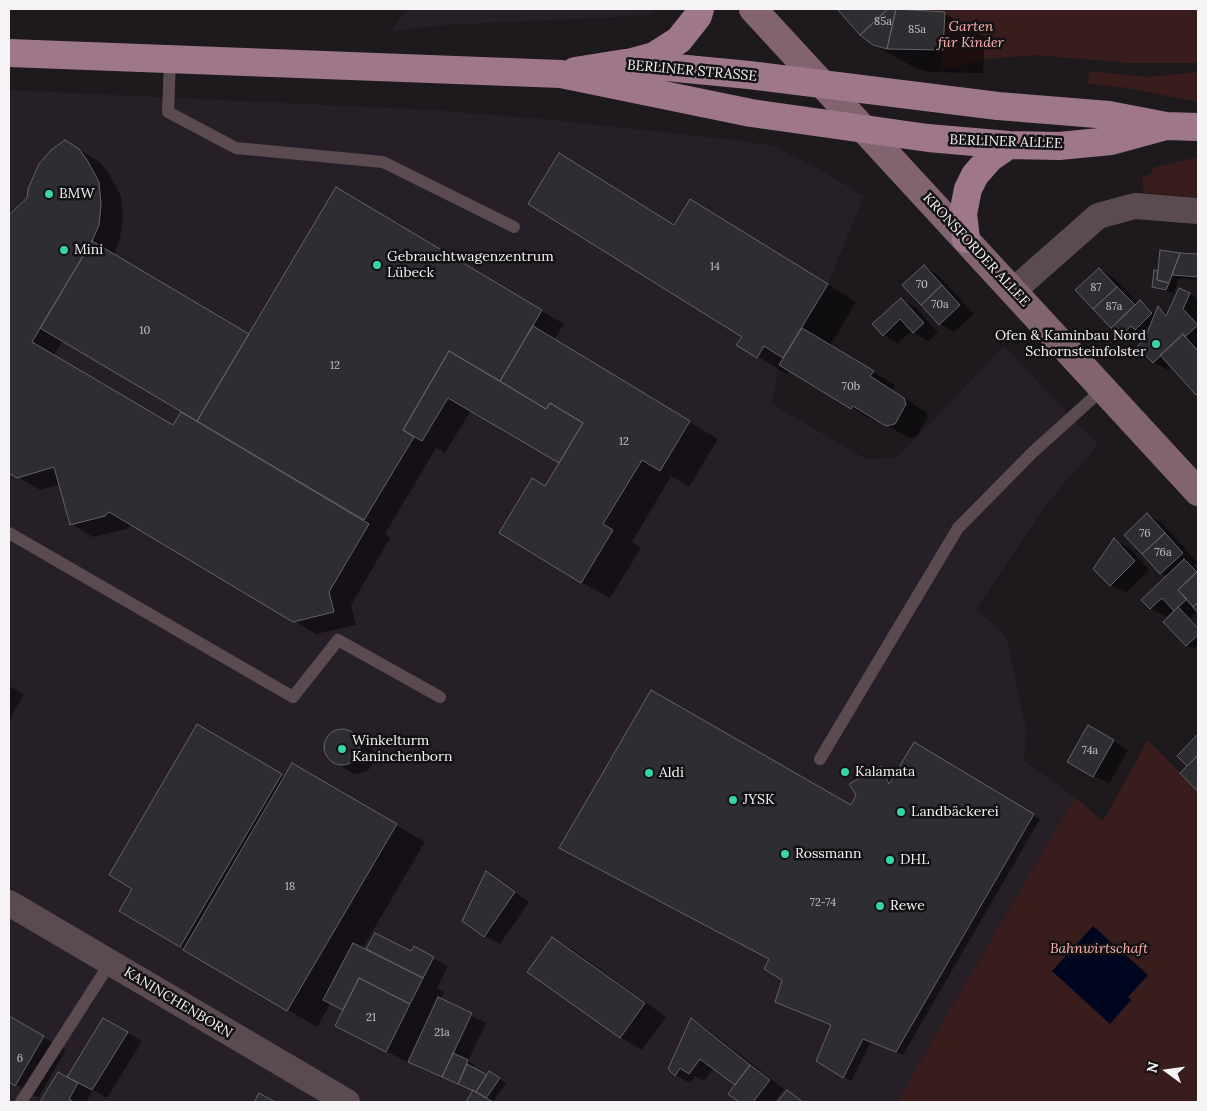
<!DOCTYPE html>
<meta charset="utf-8">
<style>
body{margin:0}
#map{position:relative;width:1207px;height:1111px;overflow:hidden;background:#1d191d;font-family:Lora,serif}
canvas{display:block}
.frame{position:absolute;inset:0;border:10px solid #f5f3f6;pointer-events:none}
.north{position:absolute;left:1142px;top:1046px;width:50px;height:50px;-webkit-text-stroke:4px #141114;paint-order:stroke;rotate:284deg;font-size:14px;font-weight:700;line-height:20px;text-align:center;color:#f5f3f6}
.north::after{content:'';display:block;margin:auto;width:18px;height:22px;background:#f5f3f6;clip-path:polygon(50% 0,100% 100%,50% 72%,0 100%)}
</style>
<div id="map">
<canvas width="1207" height="1111"></canvas>
<div class="frame"></div>
<div class="north">N</div>
</div>
<script>
const g = document.querySelector('canvas').getContext('2d');
g.lineJoin = 'round';
function paint(path, color) { g.fillStyle = color; g.fill(path, 'evenodd'); }
const poly = rows => new Path2D(rows.map(r => 'M' + r).join(''));
function stroke(path, color, width, dash) { g.strokeStyle = color; g.lineWidth = width; g.lineCap = dash ? 'butt' : 'round'; g.setLineDash(dash || []); g.stroke(path); }
function write(font, color, halo, rows, align = 'center') {
  g.font = font + ' Lora,serif'; g.lineWidth = 5; g.setLineDash([]); g.textBaseline = 'middle'; g.strokeStyle = halo; g.fillStyle = color; for (const [text, x, y, turn = 0] of rows) {
    g.save(); g.translate(x, y); g.rotate((+turn || 0) * Math.PI / 180); g.textAlign = isNaN(turn) ? turn : align; if (halo) g.strokeText(text, 0, 0); g.fillText(text, 0, 0); g.restore();
  }
}
paint(poly([
 [407,9,658,9,652,14,636,16,445,25,391,31],
 [9,90,433,110,552,120,743,141,773,146,815,167,864,196,828,284,779,365,772,404,866,459,897,458,1004,346,1098,445,1048,502,976,609,1006,636,1026,728,1024,761,1075,797,937,1032,898,1102,9,1102]
]), '#271f28');
paint(poly([
 [895,9,1198,9,1198,63,1127,63,1037,55,986,59,961,66,941,70,945,12],
 [1090,71,1147,77,1198,72,1198,102,1121,87,1087,84],
 [1198,157,1198,197,1144,193,1142,177,1152,174,1152,168],
 [1148,740,1198,792,1198,1102,898,1102,937,1032,1075,797,1103,821]
]), '#381d1c');
paint(poly([
 [1093,926,1148,975,1128,997,1131,1000,1110,1024,1052,971]
]), '#000620');
paint(poly([
 [839,9,913,9,916,12,944,13,985,37,983,73,929,72,915,68,873,44,861,34],
 [65,141,101,163,109,174,121,196,123,219,120,238,114,255,249,335,358,202,564,324,554,340,718,439,689,487,671,476,632,542,641,548,610,598,581,582,546,488,561,462,471,410,445,453,436,448,385,534,390,538,351,605,356,625,316,634,132,524,127,529,93,537,71,524,60,484,40,490,9,472,9,216,29,199],
 [63,340,183,411,173,426,54,355],
 [588,172,675,225,719,217,856,302,830,346,895,385,892,390,926,412,928,417,917,436,909,438,875,418,874,421,789,370,787,374,738,345,744,336],
 [1161,252,1198,255,1198,280,1179,278,1174,293,1160,290,1153,286,1159,272],
 [924,266,938,275,974,314,954,332,940,324],
 [1100,269,1114,278,1139,304,1140,302,1147,306,1156,315,1159,308,1169,314,1190,294,1198,299,1198,395,1172,367,1168,370,1153,362,1146,338,1152,323,1142,333,1138,330,1127,340,1120,336],
 [901,299,916,308,938,332,928,341,912,331,898,343,884,335],
 [1148,515,1162,523,1197,562,1193,566,1198,569,1198,611,1190,618,1198,627,1198,645,1194,649,1187,645,1176,611,1174,609,1166,617,1151,608,1143,600,1168,577,1161,573],
 [1115,540,1129,548,1149,570,1126,593,1111,585],
 [9,686,24,694,9,721],
 [198,725,285,777,292,765,425,842,362,949,379,958,380,956,412,953,433,958,448,966,437,988,444,992,440,1000,486,1023,468,1061,475,1065,473,1069,487,1076,496,1076,506,1083,493,1102,467,1102,474,1090,424,1070,410,1061,409,1063,337,1026,344,1011,331,1003,317,1027,121,911,134,889],
 [1088,727,1128,750,1109,784,1068,761],
 [344,730,370,745,375,755,372,766,368,770,358,774,352,773,328,757,325,746,329,736,339,731],
 [1198,736,1198,790,1181,773,1188,766,1178,756],
 [914,744,1040,819,903,1055,871,1042,851,1081,818,1060,832,1025,783,1005,851,806,881,768,888,772,892,781],
 [486,873,529,902,500,944,485,936],
 [553,938,575,951,666,1017,642,1050,620,1037],
 [9,1018,66,1050,38,1098,12,1082,9,1087],
 [103,1019,142,1041,107,1098,93,1090,86,1102,42,1102,58,1074,67,1079],
 [692,1019,706,1028,784,1089,774,1102,741,1102,730,1094,736,1085,714,1068,704,1081,695,1076,690,1083,675,1075],
 [788,1092,802,1100,805,1102,779,1102]
]), '#0007');
const building = poly([
 [837,9,888,9,860,35,837,9],
 [888,9,896,9,887,49,873,45,860,35,888,9],
 [896,9,945,12,943,50,887,49,896,9],
 [65,140,79,149,87,160,99,182,101,205,99,225,92,241,32,342,173,425,181,412,369,524,329,592,334,612,293,622,109,512,105,516,70,525,54,467,17,478,9,473,9,215,27,198,28,189,39,164,51,150,65,140],
 [559,153,674,225,690,199,828,284,783,358,764,346,757,358,736,345,742,337,528,204,559,153],
 [336,187,542,310,500,381,449,351,403,430,414,437,364,520,197,421,336,187],
 [92,241,249,334,197,421,40,328,92,241],
 [1160,250,1180,253,1169,283,1157,280,1160,250],
 [1180,253,1198,254,1198,277,1172,275,1180,253],
 [924,265,942,285,921,305,902,285,924,265],
 [1099,268,1117,287,1093,309,1075,290,1099,268],
 [1154,270,1158,271,1157,280,1169,283,1166,290,1152,287,1154,270],
 [942,285,960,305,939,325,921,305,942,285],
 [1117,287,1135,305,1111,328,1093,309,1117,287],
 [1179,288,1190,293,1183,309,1198,325,1185,337,1183,334,1153,363,1137,347,1145,338,1158,306,1166,316,1179,288],
 [901,298,924,323,913,333,900,319,883,336,872,324,901,298],
 [1140,300,1152,313,1135,330,1131,326,1120,337,1111,328,1140,300],
 [533,326,690,421,660,471,642,460,603,524,613,530,581,583,499,533,532,478,545,486,583,423,550,403,546,409,500,381,533,326],
 [802,328,874,371,870,376,904,398,906,404,895,424,886,426,853,406,851,409,779,365,802,328],
 [1183,334,1198,351,1198,394,1196,395,1160,355,1183,334],
 [449,351,546,409,550,403,583,423,559,463,448,398,422,441,403,430,449,351],
 [1147,513,1165,533,1142,554,1124,535,1147,513],
 [1165,533,1183,553,1160,574,1142,554,1165,533],
 [1114,538,1135,561,1110,586,1093,569,1114,538],
 [1184,559,1197,572,1178,590,1187,599,1174,611,1162,598,1150,609,1141,600,1184,559],
 [1198,571,1198,602,1193,607,1178,590,1198,571],
 [1198,602,1198,613,1193,607,1198,602],
 [1178,607,1198,628,1198,635,1186,646,1163,622,1178,607],
 [651,690,851,805,856,795,849,784,881,766,889,784,914,742,1034,814,896,1052,863,1039,843,1078,816,1061,831,1025,775,1002,782,980,764,969,769,959,559,848,651,690],
 [197,724,282,774,180,947,119,911,132,889,109,875,197,724],
 [1088,725,1114,740,1093,777,1067,762,1088,725],
 '324 747a18 18 0 1 1 36 0a18 18 0 1 1-36 0Z',
 [1198,734,1198,755,1187,766,1177,756,1198,734],
 [1196,757,1198,760,1197,791,1180,773,1196,757],
 [292,763,397,824,287,1011,183,950,292,763],
 [486,871,515,892,484,937,462,921,486,871],
 [375,933,411,951,414,946,434,957,423,978,366,949,375,933],
 [552,937,645,1003,620,1038,527,972,552,937],
 [353,943,423,978,410,1004,359,978,343,1010,323,1000,353,943],
 [359,978,410,1004,386,1052,335,1026,359,978],
 [438,997,472,1013,442,1077,408,1062,438,997],
 [9,1016,44,1036,15,1086,9,1082,9,1016],
 [103,1018,128,1032,92,1090,67,1077,103,1018],
 [691,1018,750,1065,735,1085,700,1059,689,1074,680,1068,675,1076,668,1069,691,1018],
 [453,1053,468,1060,458,1084,442,1077,453,1053],
 [467,1064,487,1075,476,1092,458,1084,467,1064],
 [750,1065,770,1080,753,1102,739,1102,728,1094,750,1065],
 [489,1071,500,1078,486,1098,476,1092,489,1071],
 [58,1072,78,1083,69,1099,74,1102,40,1102,58,1072],
 [473,1090,476,1092,493,1102,466,1102,473,1090],
 [787,1090,803,1102,777,1102,787,1090],
 [259,1093,275,1102,254,1102,259,1093]
]);
paint(building, '#2e2d32');
stroke(building, '#636268', 1);
stroke(poly([
 [170,60,168,112,236,148,383,162,514,227],
 [9,533,293,697,338,640,440,697],
 [820,759,958,528,1033,452,1104,388],
 [21,1102,110,963]
]), '#5c4a51', 12);
stroke(poly([
 [1013,291,1098,216,1135,206,1198,211],
 [9,903,347,1102]
]), '#5c4a51', 26);
stroke(poly([
 [753,9,1198,492]
]), '#816470', 28);
stroke(poly([
 [9,53,561,74,751,113,928,138,1009,145,1059,146,1111,141,1166,126],
 [632,62,654,56,679,40,698,16,700,9],
 [575,71,625,63,749,75,998,106,1109,115,1166,126,1198,127],
 [966,239,963,214,968,189,975,175,990,158,1009,145]
]), '#9e7888', 28);
for (const [x, y, r, color] of [
 [49,194,5,"#36d4a7"],
 [64,250,5,"#36d4a7"],
 [377,265,5,"#36d4a7"],
 [1156,344,5,"#36d4a7"],
 [342,749,5,"#36d4a7"],
 [845,772,5,"#36d4a7"],
 [649,773,5,"#36d4a7"],
 [733,800,5,"#36d4a7"],
 [901,812,5,"#36d4a7"],
 [785,854,5,"#36d4a7"],
 [890,860,5,"#36d4a7"],
 [880,906,5,"#36d4a7"]
]) { const dot = new Path2D(); dot.arc(x, y, r, 0, 2 * Math.PI); g.fillStyle = color; g.fill(dot); stroke(dot, '#141114', 2); }
write('11px', '#c3c2c5', null, [
 ["85a",883,22],
 ["85a",917,30],
 ["14",715,267],
 ["70",922,285],
 ["87",1096,288],
 ["70a",940,305],
 ["87a",1114,307],
 ["10",145,331],
 ["12",335,366],
 ["70b",851,387],
 ["12",624,442],
 ["76",1145,534],
 ["76a",1163,553],
 ["74a",1090,751],
 ["18",290,887],
 ["72-74",823,903],
 ["21",371,1018],
 ["21a",442,1033],
 ["6",20,1059]
]);
write('italic 14px', '#ffb2ad', '#141114', [
 ["Garten",971,27],
 ["für Kinder",971,43],
 ["Bahnwirtschaft",1099,949]
]);
write('14px', '#f5f3f6', '#141114', [
 ["BERLINER STRASSE",692,71,5],
 ["BERLINER ALLEE",1006,142,2],
 ["KRONSFORDER ALLEE",976,250,47],
 ["KANINCHENBORN",178,1003,31]
]);
write('14px', '#f5f3f6', '#141114', [
 ["BMW",59,194],
 ["Mini",74,250],
 ["Gebrauchtwagenzentrum",387,257],
 ["Lübeck",387,273],
 ["Ofen & Kaminbau Nord",1146,336,"right"],
 ["Schornsteinfolster",1146,352,"right"],
 ["Winkelturm",352,741],
 ["Kaninchenborn",352,757],
 ["Kalamata",855,772],
 ["Aldi",659,773],
 ["JYSK",743,800],
 ["Landbäckerei",911,812],
 ["Rossmann",795,854],
 ["DHL",900,860],
 ["Rewe",890,906]
], 'left');
</script>
